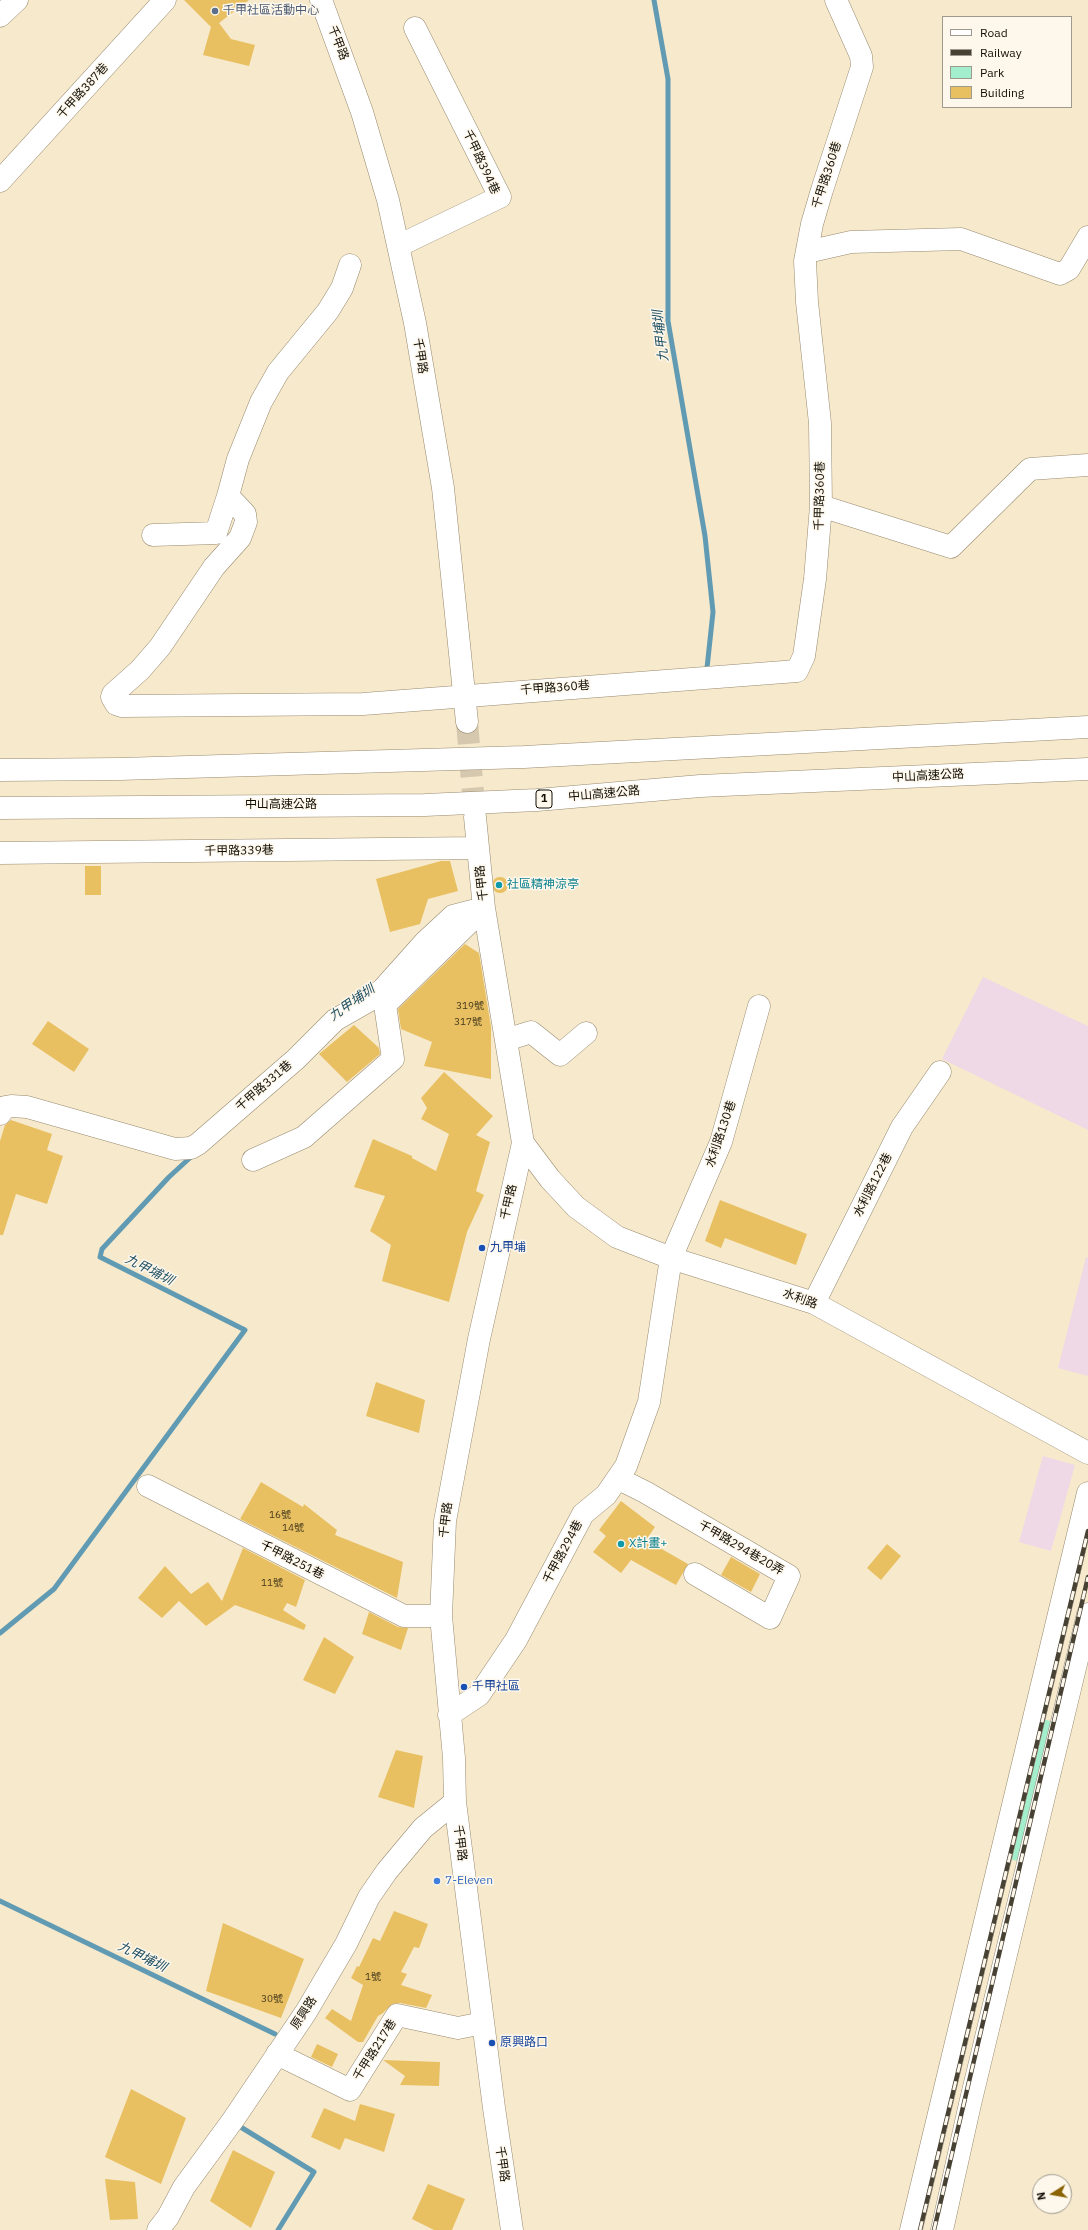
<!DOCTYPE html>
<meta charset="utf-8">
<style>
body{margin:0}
#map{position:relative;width:1088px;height:2230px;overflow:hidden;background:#f7e9cc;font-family:"IBM Plex Sans",sans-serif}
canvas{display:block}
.legend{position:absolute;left:942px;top:16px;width:130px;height:92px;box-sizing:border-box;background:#fdf7ec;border:1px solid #9f9a90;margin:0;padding:5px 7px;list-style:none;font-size:12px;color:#120e05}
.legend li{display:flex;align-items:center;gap:8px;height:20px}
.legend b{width:20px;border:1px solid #9f9a90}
.north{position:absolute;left:1032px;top:2174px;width:40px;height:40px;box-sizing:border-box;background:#fdf7ec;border:1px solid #9f9a90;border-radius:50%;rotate:259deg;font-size:11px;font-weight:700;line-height:16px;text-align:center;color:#120e05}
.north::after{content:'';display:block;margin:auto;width:14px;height:18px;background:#8a6302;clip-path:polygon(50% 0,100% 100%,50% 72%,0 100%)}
</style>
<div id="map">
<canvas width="1088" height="2230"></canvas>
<ul class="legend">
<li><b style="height:5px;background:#fff"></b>Road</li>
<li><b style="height:5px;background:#484234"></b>Railway</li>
<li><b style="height:11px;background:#a3eecc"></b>Park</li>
<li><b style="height:11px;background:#e8c062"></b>Building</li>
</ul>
<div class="north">N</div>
</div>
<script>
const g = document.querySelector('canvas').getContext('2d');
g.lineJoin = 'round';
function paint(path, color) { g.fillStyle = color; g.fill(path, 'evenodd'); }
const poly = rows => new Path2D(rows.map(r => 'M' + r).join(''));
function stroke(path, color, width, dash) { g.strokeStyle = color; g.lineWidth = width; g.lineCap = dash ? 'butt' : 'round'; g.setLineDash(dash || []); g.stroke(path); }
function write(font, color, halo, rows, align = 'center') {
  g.font = font + ' "IBM Plex Sans","Noto Sans TC",sans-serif'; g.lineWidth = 3; g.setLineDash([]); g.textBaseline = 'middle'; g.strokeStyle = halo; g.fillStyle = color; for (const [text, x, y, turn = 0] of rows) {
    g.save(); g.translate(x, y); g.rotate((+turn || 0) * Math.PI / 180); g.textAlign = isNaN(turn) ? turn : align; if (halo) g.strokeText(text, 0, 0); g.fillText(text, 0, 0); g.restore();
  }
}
paint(poly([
 [983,977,1088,1026,1088,1130,942,1059],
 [1086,1257,1088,1258,1088,1376,1058,1368],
 [1043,1456,1075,1465,1051,1551,1019,1542]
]), '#efd9e7');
paint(poly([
 [1038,1718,1058,1723,1024,1863,1003,1857]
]), '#a3eecc');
stroke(poly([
 [654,0,668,79,668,321,705,536,713,612,707,668],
 [0,1633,54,1589,245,1330,100,1257,102,1249,169,1177,193,1155],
 [0,1901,275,2034],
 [239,2126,314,2172,278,2230]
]), '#619bb3', 5);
paint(poly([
 [184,0,249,0,219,23,231,39,255,45,249,66,203,55,211,27],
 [441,861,450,861,458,891,428,899,420,924,390,932,376,879],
 [85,866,101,866,101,895,85,895],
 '492 885a8 8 0 1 1 16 0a8 8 0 1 1-16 0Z',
 [465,944,479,953,491,1027,491,1079,424,1066,432,1042,401,1029,398,1009],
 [48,1021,89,1049,74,1072,32,1044],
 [354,1025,379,1048,380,1054,347,1082,319,1054],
 [444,1072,493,1116,476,1135,490,1142,476,1191,484,1195,467,1232,449,1302,382,1281,391,1245,370,1231,385,1196,354,1187,373,1139,412,1156,412,1158,436,1171,449,1134,421,1119,427,1108,421,1098],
 [11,1120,52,1134,47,1150,63,1156,47,1204,16,1194,3,1235,0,1235,0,1141,5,1125],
 [720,1200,807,1234,796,1265,725,1238,721,1248,705,1241],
 [376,1382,425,1400,419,1433,366,1416],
 [261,1482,303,1507,304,1504,337,1530,335,1535,403,1562,397,1598,240,1519],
 [621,1501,655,1527,646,1540,688,1564,676,1585,631,1560,621,1573,593,1552,606,1536,599,1530],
 [887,1544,901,1556,881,1580,867,1568],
 [243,1548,305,1580,296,1607,287,1603,283,1610,306,1625,304,1630,235,1605,206,1626,179,1601,162,1618,138,1598,165,1566,191,1594,208,1582,222,1601],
 [731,1557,760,1574,751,1592,721,1575],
 [369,1612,398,1627,408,1628,401,1650,362,1634],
 [324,1637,354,1657,335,1694,303,1680],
 [396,1750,423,1756,414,1808,378,1797],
 [394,1911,428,1924,419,1948,414,1947,401,1972,407,1974,401,1985,432,1995,426,2008,400,2003,392,2004,383,2013,378,2016,363,2042,358,2042,325,2018,332,2009,351,2021,363,1985,351,1978,357,1966,359,1967,373,1938,380,1941],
 [223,1923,304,1959,281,2018,206,1991],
 [317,2044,338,2054,332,2067,311,2057],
 [383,2060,440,2062,439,2086,400,2085,405,2076],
 [131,2089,186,2118,161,2184,105,2157],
 [360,2104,395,2114,384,2152,345,2138,340,2150,311,2137,324,2108,355,2121],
 [233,2150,275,2172,251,2228,210,2201],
 [105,2179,135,2182,138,2219,110,2220],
 [428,2184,465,2199,452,2230,434,2230,412,2219]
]), '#e8c062');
stroke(poly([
 [467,722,475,817]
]), '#d5c8ae', 22, [22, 11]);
const minor = poly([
 [321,0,362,112,388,200,415,323,443,488,467,722],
 [0,181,165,0],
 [398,246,500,197,415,28],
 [807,252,851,242,961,239,1060,274,1069,269,1088,237],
 [350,265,342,288,328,311,278,372,261,402,238,459,228,496,245,514,246,522,240,538,214,567,160,647,140,670,113,694,112,697,116,704,122,706,363,704,797,671,804,656,815,579,821,506,820,423,807,302,805,261,812,224,822,190,862,67,861,56,836,0],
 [821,506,951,547,1030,469,1088,465],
 [153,535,216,533,228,496],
 [475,817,484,908,523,1143,479,1339,445,1521,441,1616,454,1758,455,1802,494,2108,512,2230],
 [0,853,478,848],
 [506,1040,531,1032,560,1055,586,1033],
 [0,1114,5,1107,11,1106,27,1107,175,1149,191,1148,198,1144,296,1059,335,1020,370,1000,383,989,425,942,453,916,484,908],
 [523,1143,550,1179,576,1207,617,1237,671,1258,814,1303,1088,1453],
 [253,1160,304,1137,393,1059,385,1005,483,909],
 [814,1303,902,1127,940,1072],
 [619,1479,645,1492,789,1576,770,1618,695,1574],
 [148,1486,404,1616,441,1616],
 [449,1715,479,1695,516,1640,583,1514,606,1495,626,1466,649,1402,671,1258,721,1142,759,1006],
 [277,2054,350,2090,397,2015,458,2028,483,2023],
 [158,2230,168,2217,184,2187,233,2120,306,2012,346,1944,369,1897,387,1871,423,1828,455,1802],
 [911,2230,1088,1493],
 [942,2230,970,2104,1088,1614]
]);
const highway = poly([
 [0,16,17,0],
 [0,770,120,769,524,757,1088,727],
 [0,808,425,805,537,800,700,786,1088,769]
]);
stroke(minor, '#978a6f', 23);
stroke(highway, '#978a6f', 23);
stroke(minor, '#fff', 22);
stroke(highway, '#fff', 22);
const rail = poly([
 [920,2230,1088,1531],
 [934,2230,1088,1577]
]);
stroke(rail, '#484234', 4.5);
stroke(rail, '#fdf7ec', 3, [9]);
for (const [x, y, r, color] of [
 [215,11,4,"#5c6f8a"],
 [499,885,4,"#0f9aa8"],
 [482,1248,4,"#1a4fb4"],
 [621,1544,4,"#0f9aa8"],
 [464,1687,4,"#1a4fb4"],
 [437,1881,4,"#3f7fe0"],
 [492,2043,4,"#1a4fb4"]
]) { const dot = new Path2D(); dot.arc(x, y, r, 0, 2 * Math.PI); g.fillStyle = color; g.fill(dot); stroke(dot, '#fdf7ec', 1.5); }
write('10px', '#483a1c', null, [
 ["319號",470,1006],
 ["317號",468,1022],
 ["16號",280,1515],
 ["14號",293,1528],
 ["11號",272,1583],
 ["1號",373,1977],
 ["30號",272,1999]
]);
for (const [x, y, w] of [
 [544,799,16]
]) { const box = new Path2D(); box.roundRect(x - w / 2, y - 9, w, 18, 3); g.fillStyle = '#fdf7ec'; g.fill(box); stroke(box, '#120e05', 1); }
write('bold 11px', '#120e05', null, [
 ["1",544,799]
]);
write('12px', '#4e5e75', '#fdf7ec', [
 ["千甲社區活動中心",223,11]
], 'left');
write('12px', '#120e05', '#fdf7ec', [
 ["千甲路",338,43,69],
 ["千甲路387巷",83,91,-48],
 ["千甲路394巷",481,162,65],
 ["千甲路360巷",827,175,-72],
 ["千甲路",420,356,81],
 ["千甲路360巷",820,496,-89],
 ["千甲路360巷",555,688,-4],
 ["中山高速公路",928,776,-3],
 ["中山高速公路",604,794,-5],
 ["中山高速公路",281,805],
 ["千甲路339巷",239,851,-1],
 ["千甲路",482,883,-96],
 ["千甲路331巷",264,1086,-41],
 ["水利路130巷",721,1134,-71],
 ["水利路122巷",873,1185,-63],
 ["千甲路",509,1202,-77],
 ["水利路",800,1299,20],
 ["千甲路",446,1520,-83],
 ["千甲路294巷20弄",741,1548,30],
 ["千甲路294巷",563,1552,-62],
 ["千甲路251巷",292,1560,27],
 ["千甲路",460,1843,83],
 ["原興路",304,2013,-57],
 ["千甲路217巷",375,2050,-58],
 ["千甲路",502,2164,82]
]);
write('12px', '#0d838f', '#fdf7ec', [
 ["社區精神涼亭",507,885],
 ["X計畫+",629,1544]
], 'left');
write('12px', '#164399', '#fdf7ec', [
 ["九甲埔",490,1248],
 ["千甲社區",472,1687],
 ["原興路口",500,2043]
], 'left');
write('12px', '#366cbe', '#fdf7ec', [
 ["7-Eleven",445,1881]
], 'left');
write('italic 13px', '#205063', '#fdf7ec', [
 ["九甲埔圳",661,336,-97],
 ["九甲埔圳",352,1003,-35],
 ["九甲埔圳",149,1270,27],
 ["九甲埔圳",142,1957,26]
]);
</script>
